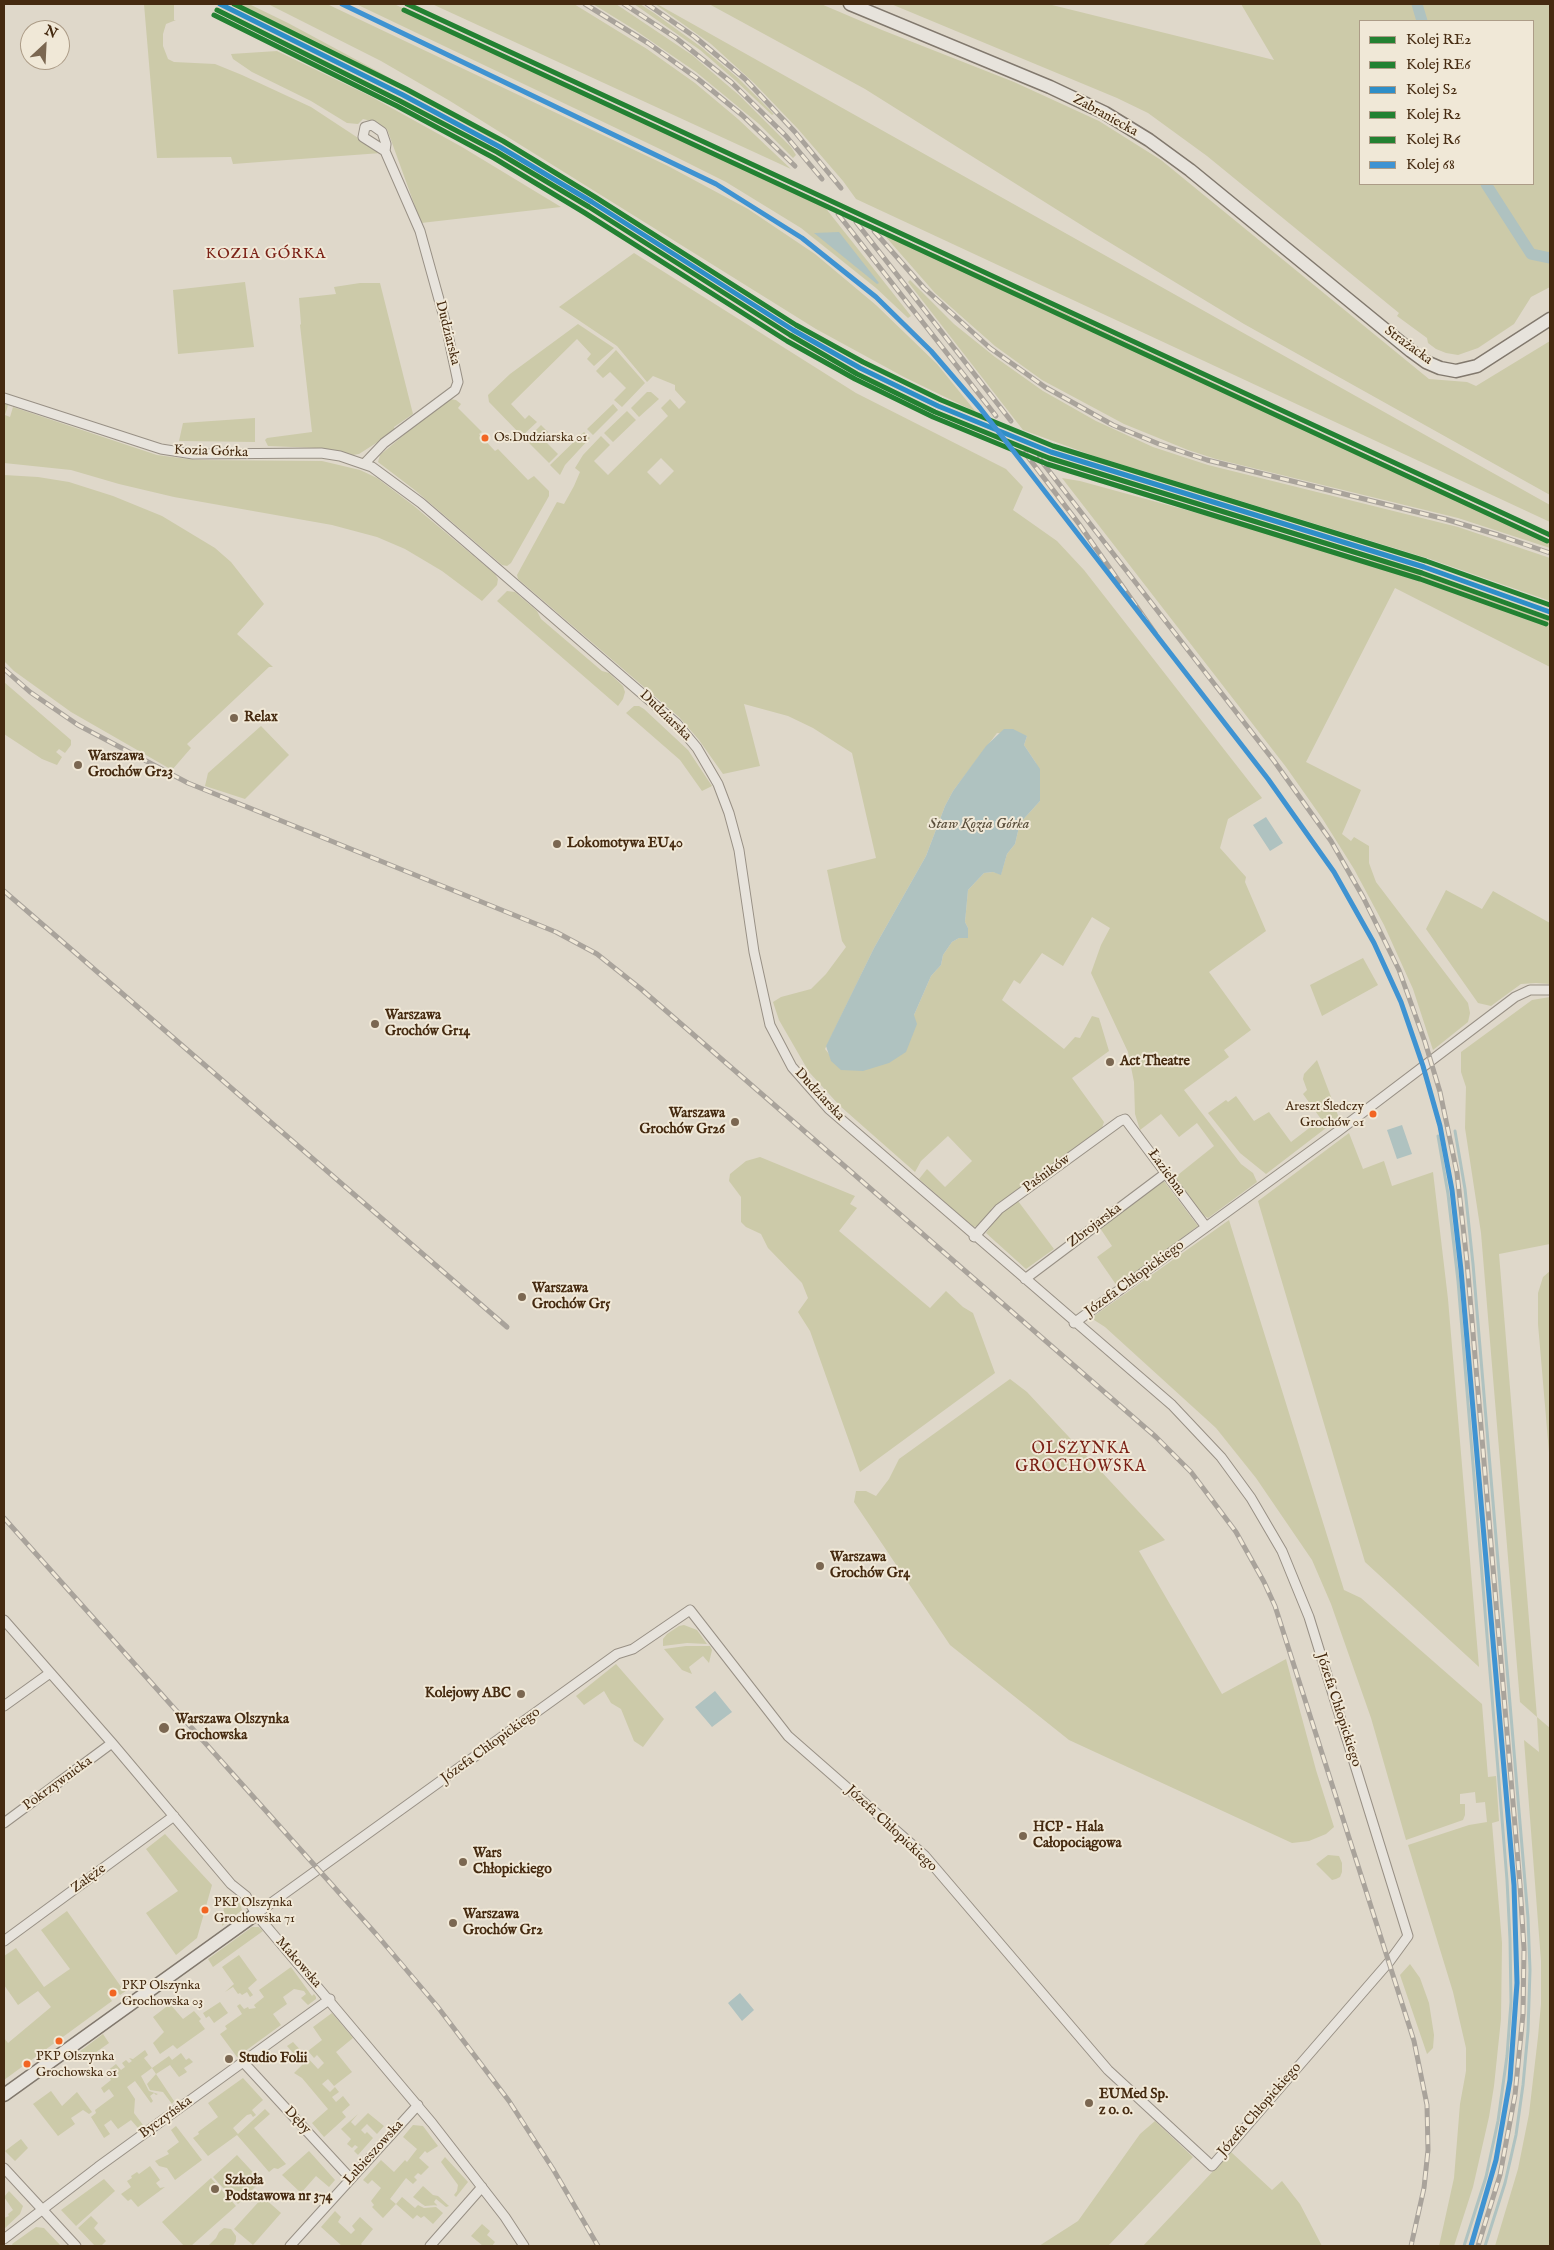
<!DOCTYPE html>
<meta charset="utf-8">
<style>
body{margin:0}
#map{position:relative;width:1554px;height:2250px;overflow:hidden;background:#dfd8ca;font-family:"IM FELL English",serif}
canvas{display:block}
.frame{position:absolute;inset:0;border:5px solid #452a10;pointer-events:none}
.legend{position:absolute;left:1359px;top:20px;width:175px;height:165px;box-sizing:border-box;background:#f0e8d7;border:1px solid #ac9c87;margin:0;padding:6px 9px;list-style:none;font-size:15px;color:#452a10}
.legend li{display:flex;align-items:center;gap:10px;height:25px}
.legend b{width:25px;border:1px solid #ac9c87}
.north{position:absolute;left:20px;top:20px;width:50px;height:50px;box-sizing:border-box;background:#f0e8d7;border:1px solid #ac9c87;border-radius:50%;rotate:25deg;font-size:14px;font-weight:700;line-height:20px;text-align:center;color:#452a10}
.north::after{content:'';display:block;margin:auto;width:18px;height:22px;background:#7b6751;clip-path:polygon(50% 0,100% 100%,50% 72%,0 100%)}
</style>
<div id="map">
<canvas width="1554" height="2250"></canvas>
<div class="frame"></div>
<ul class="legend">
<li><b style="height:6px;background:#238132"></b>Kolej RE2</li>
<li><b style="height:6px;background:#238132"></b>Kolej RE6</li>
<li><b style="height:6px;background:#2e8ec7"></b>Kolej S2</li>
<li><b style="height:6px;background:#238132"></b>Kolej R2</li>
<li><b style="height:6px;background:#238132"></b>Kolej R6</li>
<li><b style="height:6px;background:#3f93d2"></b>Kolej 68</li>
</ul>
<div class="north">N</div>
</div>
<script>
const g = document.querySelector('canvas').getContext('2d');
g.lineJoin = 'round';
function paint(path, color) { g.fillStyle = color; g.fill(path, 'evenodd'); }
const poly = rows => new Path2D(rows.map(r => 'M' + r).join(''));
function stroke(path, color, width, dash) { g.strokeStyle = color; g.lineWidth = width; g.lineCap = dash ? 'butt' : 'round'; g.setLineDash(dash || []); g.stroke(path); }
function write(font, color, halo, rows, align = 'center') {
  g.font = font + ' "IM FELL English",serif'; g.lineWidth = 4; g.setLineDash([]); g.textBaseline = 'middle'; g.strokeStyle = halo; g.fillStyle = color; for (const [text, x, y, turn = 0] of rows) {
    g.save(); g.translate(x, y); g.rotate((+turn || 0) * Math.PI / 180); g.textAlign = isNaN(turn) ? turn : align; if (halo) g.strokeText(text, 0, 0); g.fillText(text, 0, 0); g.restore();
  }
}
paint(poly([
 [144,4,174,4,174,20,176,20,166,24,163,34,163,46,168,59,174,62,215,64,242,75,311,107,381,153,233,164,231,157,157,158],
 [229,4,249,4,288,23,381,73,497,139,496,141,418,98],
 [268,4,327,4,668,166,748,209,815,254,876,305,937,364,976,412,904,377,816,329,450,101,381,61],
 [356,4,394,4,820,201,911,316,908,318,876,288,801,228,726,182,662,150],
 [432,4,574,4,647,49,695,83,738,119,791,169],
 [593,4,616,4,692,55,740,96,791,147,796,155,793,158,759,124,696,72,635,30],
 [634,4,640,4,654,13,701,47,738,78,774,114,772,115,736,81,700,50],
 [655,4,657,4,1550,505,1550,522,856,199,843,181,798,129,754,83,711,44],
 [709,4,821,4,882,30,1014,82,1099,121,1161,160,1429,379,1467,382,1476,386,1550,341,1550,495,1244,324,1094,233,865,89],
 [891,4,1048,4,1274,60,1241,4,1550,4,1550,287,1531,297,1514,324,1478,348,1458,355,1446,353,1436,349,1428,343,1427,338,1397,316,1399,313,1207,156,1148,113,1117,98],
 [1360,21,1533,21,1533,184,1360,184],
 [277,51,370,96,462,147,561,207,421,223,387,129,375,122,363,119,358,124,347,123,311,101,252,72,233,59,231,54],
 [878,228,1061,311,1534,533,1550,541,1550,548,1458,518,1216,459,1188,450,1124,424,1042,380,995,346,935,293],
 [634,253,856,393,1006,469,1023,487,1013,510,1057,541,1084,570,1262,798,1228,819,1220,848,1246,877,1245,882,1266,931,1209,972,1251,1030,1224,1050,1229,1057,1184,1090,1241,1164,1253,1173,1257,1182,1208,1218,1201,1214,1174,1178,1214,1146,1197,1123,1179,1137,1161,1114,1140,1130,1135,1114,1134,1082,1128,1052,1091,973,1101,945,1110,928,1092,917,1063,966,1042,953,1020,984,1014,980,1002,1000,1064,1049,1075,1037,1080,1038,1092,1016,1099,1018,1109,1051,1072,1078,1104,1122,1102,1128,992,1208,990,1215,979,1226,973,1227,919,1179,927,1169,945,1187,972,1161,948,1136,921,1161,915,1172,840,1106,809,1072,779,1020,773,1002,781,997,811,989,826,974,846,947,842,941,827,870,876,858,852,753,813,728,788,716,744,704,760,766,723,774,699,740,679,717,518,579,517,575,557,502,564,504,574,486,580,472,575,468,583,455,601,436,610,445,594,461,608,475,668,416,661,408,670,399,679,409,686,402,675,390,675,385,653,376,647,382,617,346,559,307],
 [661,458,674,471,660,485,647,472],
 [997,733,1027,736,1024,745,1036,763,1040,801,1020,823,1015,844,1007,854,1001,874,993,872,984,873,968,890,965,922,968,928,959,938,952,942,943,955,941,965,931,976,914,1015,833,1059,825,1049,874,948,926,856,945,806,953,791],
 [910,280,954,324,995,357,1043,391,1096,421,1153,447,1208,465,1458,527,1550,558,1550,601,1427,558,1094,456,1023,430,908,282],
 [245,282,254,347,178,354,173,290],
 [360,283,380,283,413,414,394,427,395,431,359,454,353,455,317,448,268,446,265,440,267,438,312,432,300,325,301,324,299,298,336,294,334,287],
 [578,324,614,348,594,366,587,359,591,354,577,339,511,404,525,419,529,415,537,422,522,436,489,402,488,395,510,374],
 [616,350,645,383,622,407,614,400,626,388,610,372,603,378,596,371],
 [647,392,651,392,659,399,639,417,631,408],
 [450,399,456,400,461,404,458,408,482,432,479,434,495,451,498,449,528,480,534,476,549,491,549,496,511,563,507,566,502,565,416,491,378,462,380,455,443,402],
 [4,403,8,405,5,415,10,417,13,407,157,455,196,460,322,461,360,470,377,478,414,506,495,574,498,579,497,585,482,601,442,571,405,549,377,537,332,525,174,497,119,484,71,470,4,463],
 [613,404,618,410,593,435,587,429],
 [627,411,636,420,613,442,604,433],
 [255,418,255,442,179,441,183,423],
 [541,425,548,432,542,438,558,454,549,463,526,440],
 [584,432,590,438,565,465,560,475,550,465],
 [4,475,38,477,69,482,113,496,162,516,215,548,231,562,264,604,237,634,273,667,269,667,187,744,191,748,172,770,71,712,14,671,4,661],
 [1062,478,1080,481,1464,586,1550,617,1550,667,1395,588,1306,762,1361,790,1342,834,1351,841,1354,837,1369,846,1369,863,1376,882,1468,1003,1470,1013,1468,1022,1433,1050,1413,989,1384,925,1354,869,1322,818,1286,767],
 [507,591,515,592,537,611,541,619,602,671,609,673,623,686,625,692,623,699,618,706,497,601],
 [4,682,71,740,71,745,65,753,59,749,56,752,62,757,57,765,42,759,4,734],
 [634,706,639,706,644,709,688,750,712,786,702,791,680,760,626,713],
 [261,726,289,755,245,799,205,786,208,773],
 [1446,890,1482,909,1493,891,1550,923,1550,984,1536,983,1521,984,1491,1006,1478,1003,1426,929],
 [1363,958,1378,985,1322,1016,1310,985],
 [1550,997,1550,1244,1499,1254,1537,1717,1550,1728,1550,2246,1495,2246,1518,2169,1529,2114,1538,2037,1541,2004,1541,1961,1524,1740,1539,1752,1537,1717,1520,1702,1481,1233,1465,1128,1466,1087,1461,1072,1461,1052,1532,1000],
 [1317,1060,1339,1118,1266,1174,1240,1153,1208,1113,1226,1100,1228,1102,1236,1096,1254,1121,1269,1112,1291,1142,1321,1119,1303,1094,1307,1090,1303,1079,1304,1074],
 [1349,1133,1363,1169,1384,1161,1392,1186,1433,1172,1448,1299,1479,1667,1365,1562,1258,1201],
 [760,1157,855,1196,850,1204,857,1208,839,1231,930,1308,946,1291,963,1307,973,1313,995,1373,860,1472,810,1331,798,1312,808,1298,802,1283,768,1248,761,1234,746,1227,741,1222,741,1197,729,1181,730,1174,746,1161],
 [1164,1181,1198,1226,1117,1286,1097,1257,1112,1246,1100,1228],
 [1018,1201,1054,1249,1026,1269,986,1233,1000,1214],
 [1229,1220,1344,1590,1361,1598,1482,1704,1488,1777,1496,1776,1499,1821,1492,1823,1502,1943,1501,2019,1494,2086,1489,2117,1473,2187,1454,2246,1439,2246,1454,2178,1460,2104,1466,2071,1466,2048,1453,1992,1408,1845,1469,1825,1487,1822,1485,1802,1476,1803,1475,1792,1460,1794,1460,1804,1465,1804,1465,1815,1463,1820,1406,1840,1371,1718,1331,1604,1312,1560,1256,1478,1216,1428,1105,1327,1091,1318],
 [1550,1271,1550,1464,1538,1324,1538,1293,1543,1277],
 [1010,1379,1027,1392,1165,1540,1139,1551,1222,1694,1286,1659,1316,1770,1334,1827,1326,1834,1309,1841,1292,1843,1069,1740,950,1645,854,1502,856,1491,866,1491,876,1496,889,1479,899,1459],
 [684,1625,697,1630,707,1644,687,1643,663,1646,663,1639,667,1634,679,1626],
 [686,1646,710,1646,712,1650,709,1663,703,1656,689,1667,692,1674,682,1670,664,1649],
 [616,1664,664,1719,643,1747,634,1741,621,1709,611,1703,604,1691,584,1705,576,1696],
 [165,1834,212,1885,197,1938,176,1955,146,1913,178,1891,146,1849],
 [1328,1855,1339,1856,1342,1863,1342,1872,1340,1877,1336,1879,1332,1880,1316,1864],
 [230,1899,239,1901,242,1910,222,1926,224,1905],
 [67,1911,122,1988,131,1982,133,1986,120,1995,115,1989,107,1994,112,2001,4,2080,4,2038,8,2043,51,2007,38,1991,18,2005,4,1985,4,1956,16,1948,44,1987,67,1971,70,1969,41,1930],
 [252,1927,259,1927,263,1931,213,1967,208,1959],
 [239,1955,257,1980,248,1988,253,1995,250,1997,247,1992,242,1995,240,1993,238,1994,233,1987,225,1992,234,1984,222,1967],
 [1410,1964,1420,1978,1429,2003,1434,2035,1433,2048,1427,2054,1400,1975],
 [291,1967,312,1996,314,1994,316,1997,316,1999,308,2005,301,1998,306,1994,304,1991,294,1989,283,1997,287,2004,273,2014,281,2025,237,2057,220,2034,227,2029,225,2026,242,2014,237,2006,240,2004,244,2009,248,2007,249,2009,256,2008,254,2005,264,1997,259,1990],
 [220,2002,228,2013,214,2023,209,2016,206,2018,203,2013],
 [170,2004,183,2019,194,2011,201,2019,199,2021,205,2029,177,2049,173,2045,160,2054,153,2043,164,2032,153,2017],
 [332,2013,353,2038,336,2052,352,2072,334,2086,328,2079,322,2084,330,2092,335,2087,339,2092,332,2097,336,2102,343,2096,350,2105,342,2112,346,2117,324,2137,312,2123,328,2109,302,2078,294,2073,303,2064,287,2046,293,2042,318,2069,324,2063,317,2055,314,2058,308,2051,322,2040,313,2027],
 [103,2034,109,2043,85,2060,79,2052],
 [145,2050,148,2055,144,2058,152,2068,169,2056,172,2060,181,2053,186,2060,189,2058,193,2062,184,2068,187,2072,179,2077,170,2065,156,2074,174,2101,172,2104,163,2092,150,2090,147,2084,156,2074,152,2068,141,2076,149,2091,158,2094,156,2095,154,2093,150,2096,153,2101,151,2103,135,2081,127,2087,135,2099,134,2113,143,2125,138,2128,131,2120,118,2129,111,2120,104,2125,110,2134,104,2138,91,2117,96,2113,95,2110,114,2096,109,2089,104,2093,101,2088,111,2080,106,2072,116,2064,121,2070,125,2067,122,2063,126,2060,129,2063,132,2061,129,2058,133,2059],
 [243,2078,263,2100,252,2110,256,2115,253,2117,251,2114,247,2115,233,2128,238,2134,265,2109,270,2114,254,2128,286,2164,278,2169,274,2168,269,2172,237,2135,208,2156,193,2138,199,2134,198,2132,218,2117,208,2103],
 [51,2091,62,2106,77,2092,92,2112,89,2114,83,2110,71,2118,75,2124,58,2136,33,2104],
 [368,2113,384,2126,377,2134,367,2124,361,2130,365,2134,367,2132,373,2138,358,2155,354,2151,358,2147,355,2145,352,2148,347,2144,351,2139,341,2129,358,2114,351,2122,355,2126],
 [1155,2121,1193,2157,1108,2246,1039,2246,1078,2221,1140,2134],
 [413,2125,423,2126,438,2146,427,2153,425,2151,419,2158,429,2167,421,2175,418,2173,414,2177,417,2180,413,2184,406,2178,390,2199,396,2204,402,2197,415,2208,418,2205,424,2208,436,2207,443,2213,433,2224,424,2216,421,2218,417,2215,413,2219,396,2204,383,2218,372,2207,374,2205,371,2201,381,2188,372,2180,368,2184,363,2180,381,2160,394,2172,405,2160,407,2162,417,2149,403,2137],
 [176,2126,202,2160,175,2180,167,2168,159,2166,155,2161,169,2154,167,2151,179,2142,171,2130],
 [21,2139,28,2148,15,2161,5,2151],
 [309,2151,335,2180,329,2187,316,2176,301,2193,282,2175],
 [1231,2152,1272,2190,1282,2181,1300,2204,1322,2246,1143,2246],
 [237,2155,261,2181,238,2204,213,2177],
 [445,2157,468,2182,456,2197,454,2195,457,2191,458,2185,441,2162],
 [150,2166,160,2180,156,2183,160,2188,165,2187,138,2207,131,2199,128,2201,121,2194,131,2187,127,2181,132,2178,131,2176,137,2172,139,2174],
 [211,2178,236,2206,191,2246,184,2246,162,2222],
 [104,2179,115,2191,76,2226,61,2210],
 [423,2186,433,2195,438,2196,449,2206,446,2207,436,2199,434,2202,443,2211,437,2205,425,2206,422,2204,413,2197],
 [9,2191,23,2206,20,2214,4,2229,4,2218,9,2216,8,2214,13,2210,4,2197],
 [263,2197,281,2213,253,2245,234,2229],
 [335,2211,341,2217,338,2222,351,2234,355,2230,352,2226,360,2217,373,2229,361,2244,363,2246,342,2246,321,2227],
 [91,2216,98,2223,94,2228,106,2241,101,2246,95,2246,78,2228],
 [482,2224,490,2231,487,2235,495,2242,492,2246,483,2246,471,2236],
 [36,2227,44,2228,61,2246,13,2246,12,2244],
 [224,2228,231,2229,236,2236,236,2241,233,2246,208,2246,216,2238,219,2232]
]), '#cccaa9');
paint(poly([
 [839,232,879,283,877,284,814,233],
 [1004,729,1013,729,1027,736,1024,745,1040,769,1040,801,1020,823,1015,844,1007,854,1001,875,993,872,984,873,968,890,965,922,968,928,968,938,959,938,952,942,943,955,941,965,931,976,914,1015,917,1024,906,1052,889,1063,863,1071,841,1070,831,1061,826,1046,874,948,926,856,945,806,953,791,986,746],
 [1266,817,1283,843,1270,851,1253,825],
 [1402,1125,1412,1154,1397,1159,1387,1130],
 [715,1691,732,1712,712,1727,695,1707],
 [740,1993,754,2010,742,2021,728,2003]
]), '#afc2c0');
stroke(poly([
 [1455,1131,1465,1189,1473,1264,1528,1918,1530,1970,1528,2031,1523,2085,1516,2135,1505,2183,1485,2246],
 [1438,1136,1448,1194,1458,1281,1507,1880,1510,1939,1511,2002,1507,2056,1498,2121,1486,2177,1464,2246]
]), '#afc2c0', 3);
stroke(poly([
 [1417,4,1422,21],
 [1486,184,1531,254,1550,258]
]), '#afc2c0', 11);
const street = poly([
 [4,398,161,449,193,454,321,453,340,456,372,467,421,503,677,724,697,748,718,784,729,813,739,850,754,952,770,1025,792,1067,829,1109,1172,1405,1221,1457,1251,1498,1282,1551,1309,1617,1408,1936,1389,1962,1212,2166,1108,2070,925,1856,788,1736,690,1610,633,1649,617,1654,256,1914],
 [364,464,384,443,455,390,458,382,445,321,420,231,385,151,386,144,382,132,372,125,365,127,363,137,385,151],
 [974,1237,999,1209,1120,1121,1125,1119,1206,1227],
 [1025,1279,1166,1173],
 [1074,1323,1337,1132,1515,997,1530,990,1550,990],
 [4,1620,112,1743,231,1884,246,1896,256,1914,432,2123,505,2217,524,2246],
 [4,1706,50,1673],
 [4,1823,112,1743],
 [4,1941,174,1816],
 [244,2063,351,2179],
 [4,2168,76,2246],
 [4,2239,98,2167,330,1999],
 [290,2246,418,2105],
 [430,2246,482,2187]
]);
const secondary = poly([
 [850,4,1050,87,1105,113,1149,140,1190,170,1411,351,1426,362,1440,368,1456,371,1477,366,1550,319],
 [4,2095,256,1914]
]);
stroke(street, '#989085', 11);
stroke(secondary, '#81786d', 15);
stroke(street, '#e7e3dc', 9);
stroke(secondary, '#e7e3dc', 12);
const rail = poly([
 [585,4,648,43,698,79,742,115,795,166],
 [624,4,676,38,731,82,786,136,822,179],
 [647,4,695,37,745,79,795,132,841,188],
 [838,214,996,416],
 [856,222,1011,421],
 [874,231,924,288,990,348,1045,387,1113,425,1159,444,1207,460,1445,519,1498,535,1550,553],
 [1025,453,1079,524,1155,633],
 [1039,458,1274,761,1331,841,1363,897,1399,970,1425,1042,1440,1092,1457,1173,1467,1262,1520,1885,1524,1949,1523,2014,1515,2095,1500,2175,1478,2246],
 [4,669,30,692,78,725,188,783,556,932,597,954,641,989,1048,1343,1156,1437,1191,1472,1236,1532,1264,1582,1275,1606,1414,2041,1427,2105,1428,2150,1424,2188,1411,2246],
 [4,891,507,1327],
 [4,1518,376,1934,437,2006,509,2101,553,2169,598,2246]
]);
stroke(rail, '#a9a39b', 5);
stroke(rail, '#f0e8d7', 3, [9]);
stroke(poly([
 [407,4,1550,535]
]), '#238132', 5);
stroke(poly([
 [217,10,400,101,497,152,589,207,790,335,857,374,935,412,1049,458,1422,573,1548,618],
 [404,10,1547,541]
]), '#238132', 5);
stroke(poly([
 [220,4,403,95,500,147,592,202,793,330,860,368,938,406,1051,452,1424,567,1550,612]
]), '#2e8ec7', 5);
stroke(poly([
 [234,4,406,89,503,141,595,197,796,325,863,362,941,400,1053,446,1426,561,1550,605]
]), '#238132', 5);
stroke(poly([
 [214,15,397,106,494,158,585,213,787,341,855,379,933,417,1047,464,1420,579,1546,624]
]), '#238132', 5);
stroke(poly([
 [342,4,716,184,802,238,876,297,931,351,980,408,1268,779,1334,872,1374,943,1401,1002,1423,1066,1440,1126,1452,1190,1461,1270,1514,1885,1517,1983,1510,2080,1496,2160,1471,2246]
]), '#3f93d2', 5);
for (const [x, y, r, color] of [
 [485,438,4.5,"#f26522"],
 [234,718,5,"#7b6751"],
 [78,765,5,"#7b6751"],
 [557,844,5,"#7b6751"],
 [375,1024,5,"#7b6751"],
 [1110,1062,5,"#7b6751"],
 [1373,1114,4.5,"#f26522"],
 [735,1122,5,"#7b6751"],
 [522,1297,5,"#7b6751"],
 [820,1566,5,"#7b6751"],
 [521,1694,5,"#7b6751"],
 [164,1728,6,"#7b6751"],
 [1023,1836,5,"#7b6751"],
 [463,1862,5,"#7b6751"],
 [205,1910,4.5,"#f26522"],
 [453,1923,5,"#7b6751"],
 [113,1993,4.5,"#f26522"],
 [59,2041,4.5,"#f26522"],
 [229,2059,5,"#7b6751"],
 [27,2064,4.5,"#f26522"],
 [1089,2103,5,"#7b6751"],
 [215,2189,5,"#7b6751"]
]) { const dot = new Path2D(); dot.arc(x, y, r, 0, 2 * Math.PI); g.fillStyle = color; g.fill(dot); stroke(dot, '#f0e8d7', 2); }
write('13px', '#452a10', '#f0e8d7', [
 ["Os.Dudziarska 01",494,438],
 ["Areszt Śledczy",1364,1107,"right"],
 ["Grochów 01",1364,1123,"right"],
 ["PKP Olszynka",214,1903],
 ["Grochowska 71",214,1919],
 ["PKP Olszynka",122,1986],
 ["Grochowska 03",122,2002],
 ["PKP Olszynka",36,2057],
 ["Grochowska 01",36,2073]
], 'left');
write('14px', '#452a10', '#f0e8d7', [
 ["Zabraniecka",1105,116,29],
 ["Dudziarska",447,333,76],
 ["Strażacka",1408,346,36],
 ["Kozia Górka",211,452,2],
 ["Dudziarska",665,716,44],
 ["Dudziarska",819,1095,47],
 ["Łaziebna",1166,1173,54],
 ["Paśników",1047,1174,-36],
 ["Zbrojarska",1095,1226,-37],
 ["Józefa Chłopickiego",1135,1279,-36],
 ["Józefa Chłopickiego",1338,1710,72],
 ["Józefa Chłopickiego",491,1746,-36],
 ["Pokrzywnicka",58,1784,-36],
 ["Józefa Chłopickiego",891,1829,43],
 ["Załęże",89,1879,-36],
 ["Makowska",298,1963,49],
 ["Józefa Chłopickiego",1260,2110,-49],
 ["Byczyńska",166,2118,-36],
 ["Dęby",297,2121,47],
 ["Lubieszowska",374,2153,-48]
]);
write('bold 14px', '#452a10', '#f0e8d7', [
 ["Relax",244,718],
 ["Warszawa",88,757],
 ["Grochów Gr23",88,773],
 ["Lokomotywa EU40",567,844],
 ["Warszawa",385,1016],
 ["Grochów Gr14",385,1032],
 ["Act Theatre",1120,1062],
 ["Warszawa",725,1114,"right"],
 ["Grochów Gr26",725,1130,"right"],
 ["Warszawa",532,1289],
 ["Grochów Gr5",532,1305],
 ["Warszawa",830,1558],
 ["Grochów Gr4",830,1574],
 ["Kolejowy ABC",511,1694,"right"],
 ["Warszawa Olszynka",175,1720],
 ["Grochowska",175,1736],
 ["HCP - Hala",1033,1828],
 ["Całopociągowa",1033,1844],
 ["Wars",473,1854],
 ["Chłopickiego",473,1870],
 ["Warszawa",463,1915],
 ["Grochów Gr2",463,1931],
 ["Studio Folii",239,2059],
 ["EUMed Sp.",1099,2095],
 ["z o. o.",1099,2111],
 ["Szkoła",225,2181],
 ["Podstawowa nr 374",225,2197]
], 'left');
g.letterSpacing = '1px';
write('15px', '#7a1f14', '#f0e8d7', [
 ["KOZIA GÓRKA",266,255]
]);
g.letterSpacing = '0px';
write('italic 15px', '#5a4e3b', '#f0e8d7', [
 ["Staw Kozia Górka",979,825]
]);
g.letterSpacing = '1px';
write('16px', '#7a1f14', '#f0e8d7', [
 ["OLSZYNKA",1081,1450],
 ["GROCHOWSKA",1081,1468]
]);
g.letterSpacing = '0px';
</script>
